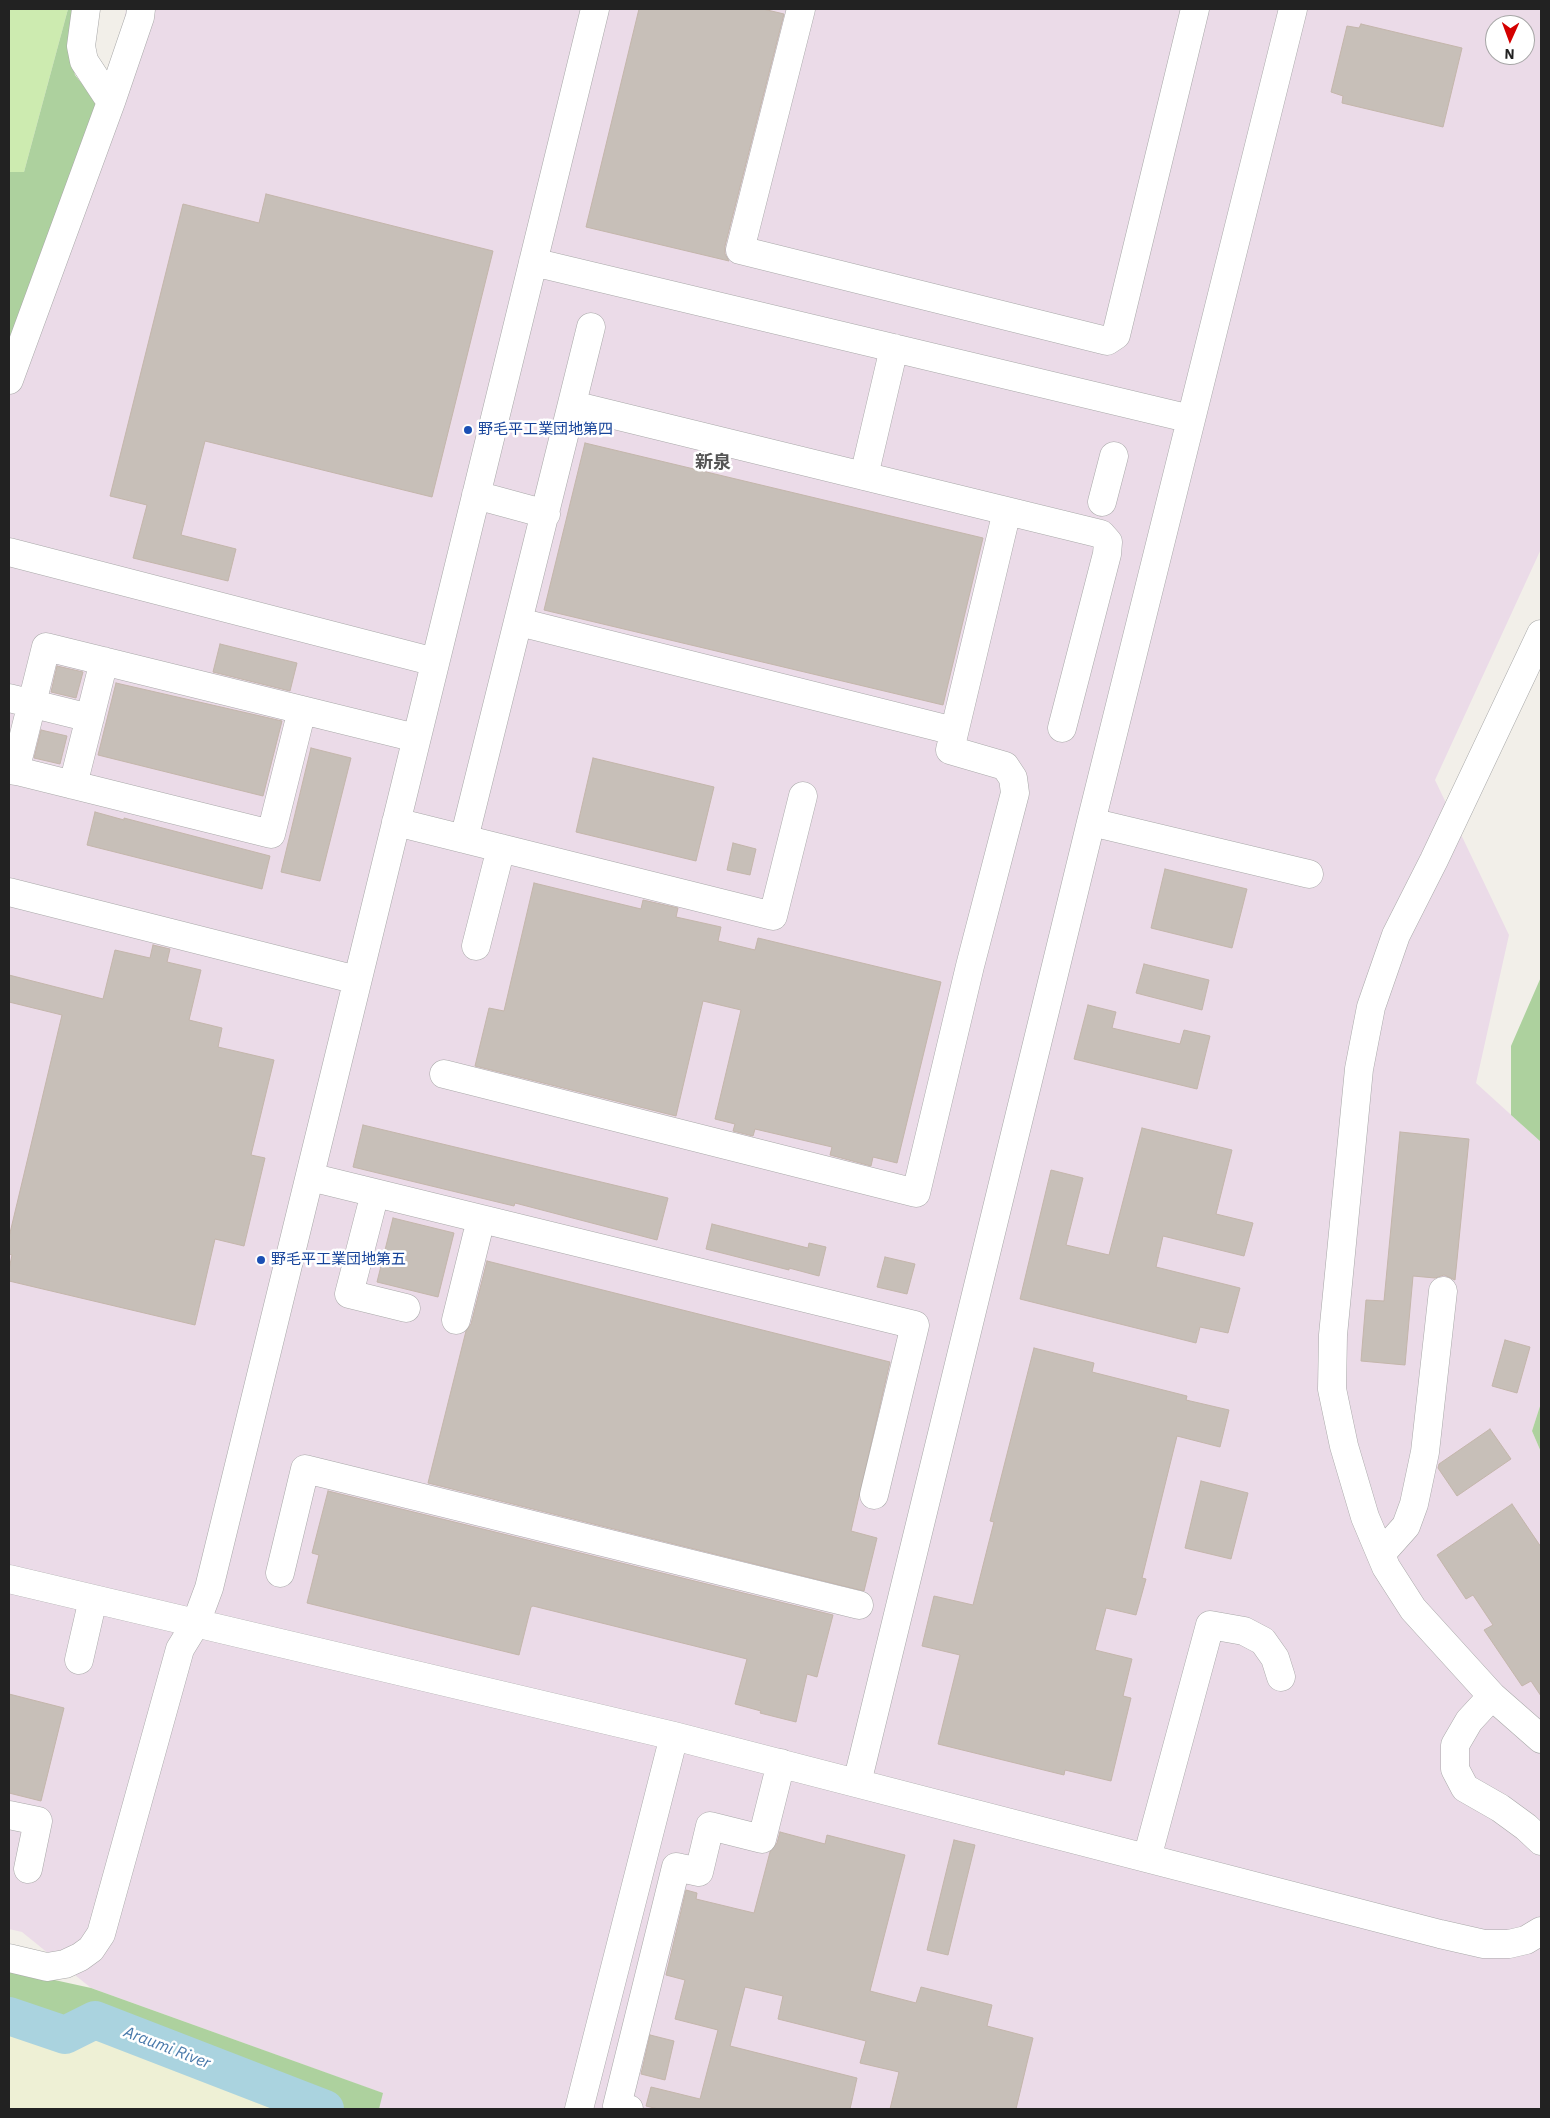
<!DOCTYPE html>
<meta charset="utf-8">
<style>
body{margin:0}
#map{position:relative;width:1550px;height:2118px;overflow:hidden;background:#f2efe9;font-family:"IBM Plex Sans",sans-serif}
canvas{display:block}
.frame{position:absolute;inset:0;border:10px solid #222;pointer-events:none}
.north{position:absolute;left:1485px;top:15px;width:50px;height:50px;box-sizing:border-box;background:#fff;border:1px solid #a7a7a7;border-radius:50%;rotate:182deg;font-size:14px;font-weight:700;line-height:20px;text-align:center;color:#222}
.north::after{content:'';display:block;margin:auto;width:18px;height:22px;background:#d40000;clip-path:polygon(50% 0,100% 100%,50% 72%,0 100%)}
</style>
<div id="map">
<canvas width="1550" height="2118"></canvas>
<div class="frame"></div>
<div class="north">N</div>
</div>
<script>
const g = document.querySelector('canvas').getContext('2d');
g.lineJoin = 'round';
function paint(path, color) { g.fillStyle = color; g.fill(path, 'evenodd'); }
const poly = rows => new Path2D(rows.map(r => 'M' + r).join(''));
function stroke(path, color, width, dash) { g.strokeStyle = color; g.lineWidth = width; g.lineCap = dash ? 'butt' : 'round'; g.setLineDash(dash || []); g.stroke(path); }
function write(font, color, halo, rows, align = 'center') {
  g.font = font + ' "IBM Plex Sans","Noto Sans JP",sans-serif'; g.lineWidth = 5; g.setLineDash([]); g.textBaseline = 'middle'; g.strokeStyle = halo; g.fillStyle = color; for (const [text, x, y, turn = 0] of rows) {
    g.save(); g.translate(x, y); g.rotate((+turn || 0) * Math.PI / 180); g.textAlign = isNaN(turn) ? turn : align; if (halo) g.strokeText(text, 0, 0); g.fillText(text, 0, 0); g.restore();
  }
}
paint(poly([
 [126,9,1541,9,1541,549,1435,780,1509,935,1476,1083,1541,1142,1541,1403,1532,1431,1541,1452,1541,2109,379,2109,382,2093,91,1988,22,1932,9,1929,9,343,102,89,124,22],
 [1495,25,1525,25,1525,55,1495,55]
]), '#ebdbe8');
paint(poly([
 [9,2026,68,2043,101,2031,301,2109,9,2109]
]), '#eef0d5');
paint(poly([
 [9,9,68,9,24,172,9,172]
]), '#cdebb0');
paint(poly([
 [68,9,77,9,68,44,75,75,88,91,102,101,9,352,9,172,24,172],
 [1541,977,1541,1142,1511,1115,1511,1046],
 [1541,1403,1541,1452,1532,1431],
 [9,1970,91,1988,383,2093,379,2109,346,2109,94,2013,63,2026,9,2009]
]), '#add19e');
stroke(poly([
 [9,2016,65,2035,95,2020,325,2109]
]), '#aad3df', 38);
const building = poly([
 [639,9,763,9,784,14,725,246,725,254,729,261,586,227,639,9],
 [1361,24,1462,48,1443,127,1342,103,1343,96,1331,92,1347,26,1359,28,1361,24],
 [266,194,493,251,432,497,205,441,181,535,236,549,228,581,133,558,147,505,110,496,183,204,259,223,266,194],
 [585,443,983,538,943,705,544,610,585,443],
 [220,644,297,663,290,691,213,672,220,644],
 [57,666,83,672,76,698,51,692,57,666],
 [116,683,282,721,263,796,98,755,116,683],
 [41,730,67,736,60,764,34,758,41,730],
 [311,748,351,758,320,881,281,872,311,748],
 [593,758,714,787,696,861,576,832,593,758],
 [95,812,124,820,124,818,270,856,262,889,87,845,95,812],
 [733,843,756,849,750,875,727,870,733,843],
 [1165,869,1247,889,1232,948,1151,928,1165,869],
 [534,883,641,909,643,900,678,908,676,917,721,927,718,941,755,950,758,938,941,982,897,1163,873,1157,871,1166,830,1155,832,1147,755,1129,753,1136,733,1131,735,1124,715,1119,741,1010,703,1001,676,1116,475,1066,489,1008,504,1011,534,883],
 [153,945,170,949,167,962,201,970,189,1020,222,1028,218,1047,274,1060,251,1155,265,1158,244,1246,215,1239,195,1325,9,1281,9,1269,12,1255,9,1254,9,1237,62,1015,9,1002,9,975,103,999,115,950,150,958,153,945],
 [1144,964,1209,980,1202,1010,1136,993,1144,964],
 [1088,1005,1116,1012,1112,1028,1180,1044,1184,1030,1210,1036,1197,1089,1074,1059,1088,1005],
 [363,1125,668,1198,657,1240,515,1203,514,1206,353,1167,363,1125],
 [1142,1128,1232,1150,1216,1214,1253,1223,1244,1256,1163,1236,1156,1267,1240,1288,1228,1333,1200,1327,1196,1343,1020,1299,1051,1170,1083,1178,1066,1245,1109,1255,1142,1128],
 [1400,1132,1469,1139,1455,1280,1444,1275,1435,1278,1413,1276,1405,1365,1361,1361,1366,1300,1384,1301,1400,1132],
 [393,1218,454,1233,438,1297,377,1282,393,1218],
 [712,1224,808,1248,809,1243,826,1247,819,1276,789,1268,789,1270,706,1249,712,1224],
 [885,1257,915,1264,907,1294,877,1287,885,1257],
 [487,1261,890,1362,851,1531,877,1538,864,1591,428,1483,466,1331,471,1324,487,1261],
 [1505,1340,1530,1347,1517,1393,1492,1386,1505,1340],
 [1034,1348,1094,1363,1092,1372,1187,1396,1186,1400,1229,1410,1220,1447,1177,1436,1142,1578,1146,1579,1136,1615,1106,1608,1095,1650,1132,1659,1123,1696,1131,1698,1111,1781,1065,1770,1064,1775,938,1744,960,1655,922,1646,934,1596,973,1605,994,1522,990,1521,1034,1348],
 [1490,1429,1511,1459,1457,1496,1438,1468,1439,1464,1490,1429],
 [1201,1481,1248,1493,1231,1559,1185,1548,1201,1481],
 [328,1491,833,1615,817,1677,807,1674,796,1722,760,1713,761,1711,735,1704,747,1659,533,1606,531,1607,519,1655,307,1603,319,1555,312,1553,328,1491],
 [1512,1504,1541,1547,1541,1696,1531,1681,1522,1686,1484,1630,1493,1625,1473,1595,1466,1599,1437,1555,1512,1504],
 [9,1694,64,1708,41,1801,9,1793,9,1694],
 [780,1832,825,1844,827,1835,905,1855,870,1991,916,2003,921,1987,992,2005,987,2026,1033,2038,1016,2109,890,2109,899,2072,860,2063,866,2041,778,2019,783,1996,745,1987,730,2046,857,2078,850,2109,658,2109,646,2106,651,2087,700,2099,718,2030,675,2019,685,1980,666,1975,686,1890,697,1893,696,1899,754,1913,770,1852,777,1843,780,1832],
 [954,1840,975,1845,948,1955,927,1950,954,1840],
 [650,2035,674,2041,665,2080,641,2074,650,2035]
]);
paint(building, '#c7bfb8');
stroke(building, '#c4b6ab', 1);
const minor = poly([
 [86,9,81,46,84,61,111,102],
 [801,9,740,250,1107,341,1116,335,1195,9],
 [533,262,1191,419],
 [9,380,111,102,140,17,141,9],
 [573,405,1101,534,1108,542,1107,554,1062,728],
 [864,476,894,348],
 [476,495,546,514],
 [1102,502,1114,456],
 [9,552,435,662],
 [519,622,954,731],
 [1541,634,1434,860,1396,935,1371,1007,1359,1069,1333,1335,1332,1389,1344,1446,1365,1517,1386,1567,1413,1609,1492,1696,1541,1739],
 [9,698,90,718],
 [9,769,271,834,302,710],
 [15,771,46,647,416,738],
 [73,785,104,661],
 [396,822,773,916,803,796],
 [1091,822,1309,874],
 [464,839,591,327],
 [9,892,357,980],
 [476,946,501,848],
 [444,1074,916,1193,970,966,1015,793,1013,778,1005,766,950,750,1007,511],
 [310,1177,915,1325,874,1495],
 [375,1193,349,1294,406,1308],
 [456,1320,481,1219],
 [1381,1554,1406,1526,1414,1504,1425,1452,1443,1291],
 [280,1573,305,1469,859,1605],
 [9,1579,674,1736,1440,1934,1484,1944,1509,1944,1526,1940,1541,1931],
 [79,1660,93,1599],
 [1492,1696,1469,1721,1455,1745,1455,1769,1465,1788,1500,1808,1526,1827,1541,1841],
 [857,1783,1091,822,1293,9],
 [9,1815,38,1821,28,1869],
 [1147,1858,1210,1625,1244,1631,1263,1641,1275,1658,1281,1677],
 [9,1958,47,1967,65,1964,80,1957,91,1949,101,1934,180,1649,196,1623,209,1588,595,9],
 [579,2109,674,1736],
 [629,2109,617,2106,676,1867,699,1872,710,1826,762,1839,781,1763]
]);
stroke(minor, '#a9a9a9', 29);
stroke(minor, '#fff', 28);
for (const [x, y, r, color] of [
 [468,430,5,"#1a4fb4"],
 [261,1260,5,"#1a4fb4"]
]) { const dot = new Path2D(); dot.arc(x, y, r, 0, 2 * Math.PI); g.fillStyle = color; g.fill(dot); stroke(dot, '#fff', 2); }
write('15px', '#164399', '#fff', [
 ["野毛平工業団地第四",478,430],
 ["野毛平工業団地第五",271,1260]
], 'left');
write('italic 16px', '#4a7aab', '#fff', [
 ["Araumi River",167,2048,21]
]);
write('bold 18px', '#555', '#fff', [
 ["新泉",713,463]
]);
</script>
